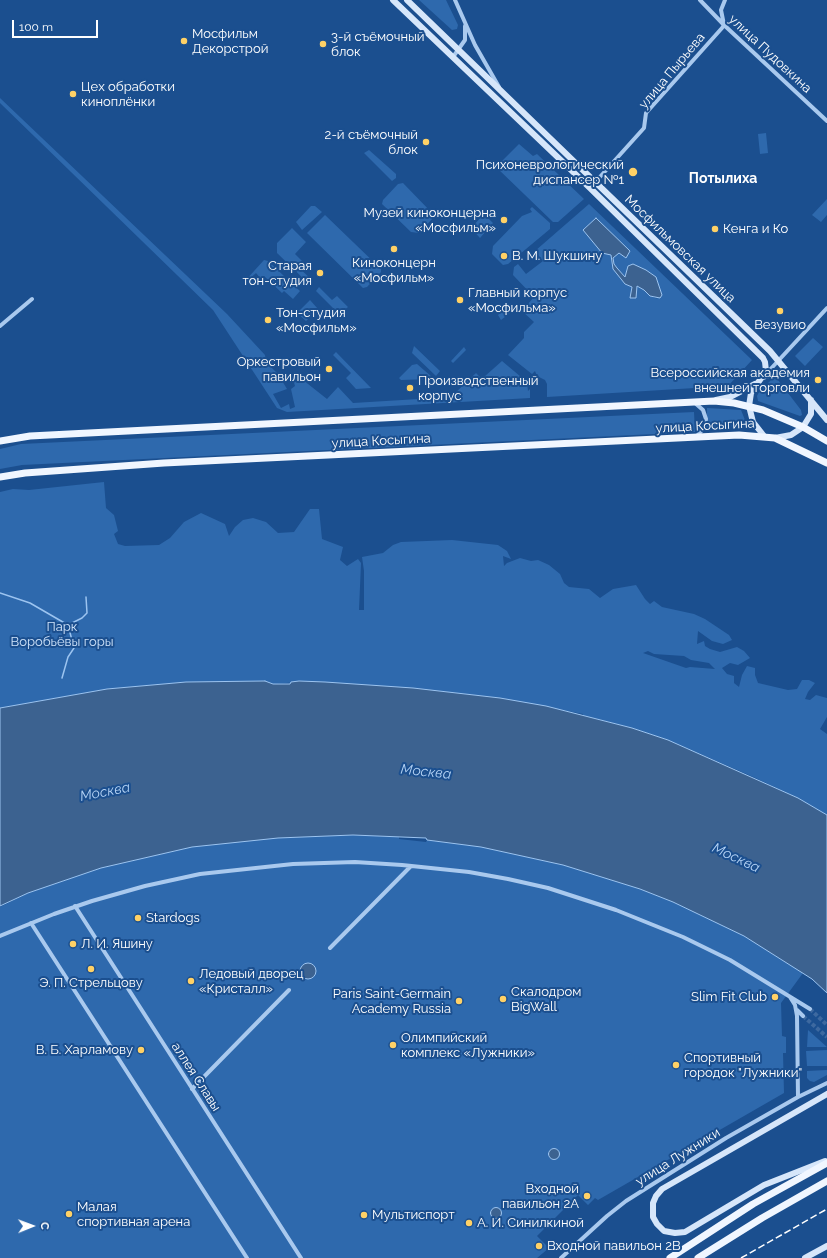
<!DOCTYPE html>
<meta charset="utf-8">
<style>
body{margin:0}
#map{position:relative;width:827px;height:1258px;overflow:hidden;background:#1b4f8f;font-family:Raleway,sans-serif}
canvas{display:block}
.north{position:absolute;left:12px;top:1206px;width:40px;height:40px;-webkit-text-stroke:3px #1b4f8f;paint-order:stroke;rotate:89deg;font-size:11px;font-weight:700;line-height:16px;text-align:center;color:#fff}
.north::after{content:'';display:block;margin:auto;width:14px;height:18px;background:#fff;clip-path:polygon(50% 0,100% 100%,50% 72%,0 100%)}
.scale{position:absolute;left:12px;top:20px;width:86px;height:18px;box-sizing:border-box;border:2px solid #fff;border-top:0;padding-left:5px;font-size:12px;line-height:14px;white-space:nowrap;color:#fff;-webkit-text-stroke:3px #1b4f8f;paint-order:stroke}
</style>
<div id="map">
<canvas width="827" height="1258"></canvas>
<div class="north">С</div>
<div class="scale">100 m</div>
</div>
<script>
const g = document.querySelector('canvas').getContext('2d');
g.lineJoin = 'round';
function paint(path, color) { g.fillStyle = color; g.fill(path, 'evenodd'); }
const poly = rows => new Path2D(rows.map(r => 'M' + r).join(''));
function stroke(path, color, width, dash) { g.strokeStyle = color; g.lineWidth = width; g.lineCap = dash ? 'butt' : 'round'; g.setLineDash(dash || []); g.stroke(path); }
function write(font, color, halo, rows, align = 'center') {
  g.font = font + ' Raleway,sans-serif'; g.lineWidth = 4; g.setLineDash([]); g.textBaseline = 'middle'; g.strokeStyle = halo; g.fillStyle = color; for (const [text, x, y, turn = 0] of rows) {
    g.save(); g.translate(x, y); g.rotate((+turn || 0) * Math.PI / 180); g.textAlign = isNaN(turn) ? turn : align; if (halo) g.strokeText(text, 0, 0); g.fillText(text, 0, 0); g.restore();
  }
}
paint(poly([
 [419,0,446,0,458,25,457,29,452,30],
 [0,98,227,314,265,355,266,362,278,374,287,389,273,394,281,408,289,404,290,409,295,407,291,389,295,386,293,379,295,378,303,380,327,399,338,387,353,403,451,397,476,373,481,378,484,377,502,361,527,382,528,391,530,389,530,398,287,412,277,408,213,310,0,103],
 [766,133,768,153,760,154,758,134],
 [519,144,533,156,537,154,584,199,558,222,553,222,496,167],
 [369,150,396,174,396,178,392,181,364,153],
 [403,183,433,214,433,218,419,233,411,232,382,204,383,200,398,184],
 [827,199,827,215,821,222,812,215],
 [589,204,752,360,728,386,547,397,547,384,545,380,537,376,535,371,532,374,508,355,524,338,524,332,534,322,522,311,534,297,513,275,514,267,518,264,526,274,543,261,535,251],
 [596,218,619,253,613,258,613,264,617,268,625,277,658,299,650,296,644,290,613,269,611,255,583,230],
 [311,206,315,206,322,212,302,230,296,222],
 [532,207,550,223,550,229,508,264,503,265,492,254,493,246,522,216,532,212,530,209],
 [484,214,493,223,480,238,471,228],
 [325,215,381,269,381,272,367,287,363,288,307,233],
 [292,228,306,242,295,254,303,262,298,267,311,279,308,283,277,253,277,243],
 [264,260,268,261,300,291,293,299,284,291,282,293,264,276,261,279,256,273,246,282,245,281],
 [319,287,332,300,337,296,348,307,342,312,336,311,316,291],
 [310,300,318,309,306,321,297,313],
 [511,303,514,304,515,309,501,320,498,315],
 [813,338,823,347,805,366,795,356],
 [414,346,440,371,436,376,412,353],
 [464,347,466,350,453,363,451,361],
 [336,352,371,388,356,389,346,378,351,373,333,355],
 [417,364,432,377,431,379,401,380,399,378,412,365],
 [774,379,778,380,801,410,802,415,800,416,758,401,757,396,759,392,771,380],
 [707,408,741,410,747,425,707,429],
 [694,412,695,432,22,465,0,469,0,449,21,444],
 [104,482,106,508,114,515,118,531,114,534,118,544,125,546,159,545,170,538,184,522,201,513,225,524,229,536,235,527,243,520,253,518,266,522,278,533,294,532,310,509,319,509,322,539,343,547,340,560,347,566,358,559,361,563,359,610,364,610,364,571,362,557,383,553,393,545,401,542,452,540,498,545,507,551,511,559,503,556,504,566,507,563,520,558,531,561,538,560,549,565,560,574,564,583,569,587,589,589,600,598,613,589,636,585,645,599,650,604,654,601,662,607,694,614,705,619,729,635,732,640,723,644,712,641,698,631,697,644,704,641,705,646,710,649,720,652,737,647,744,651,750,658,738,665,730,663,722,668,727,674,734,676,734,683,739,687,742,675,747,666,755,668,755,675,758,683,788,690,797,689,802,680,809,680,815,683,808,692,805,699,810,700,816,695,827,698,827,717,820,729,827,734,827,815,798,798,751,776,668,740,632,728,598,719,583,716,583,714,500,698,457,693,413,688,299,682,273,684,264,681,186,682,107,689,0,708,0,492,13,489,29,490],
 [648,651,654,654,684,656,691,660,709,663,715,669,690,667,686,668,643,653],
 [353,835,399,837,399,839,426,842,427,840,481,847,563,865,640,889,673,902,744,936,803,973,781,1003,782,1036,786,1037,786,1053,783,1053,784,1093,598,1200,595,1198,588,1205,578,1195,537,1236,549,1248,537,1258,0,1258,0,907,28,893,101,868,192,847,253,839],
 [808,1030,827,1047,807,1047],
 [827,1050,827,1066,807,1066,806,1051],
 [827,1070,827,1075,814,1082,810,1081,807,1078,807,1071]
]), '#2e69ad');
const water = poly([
 [596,218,630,251,626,258,619,253,613,258,614,264,617,268,625,277,628,266,633,264,646,270,656,277,662,295,660,298,650,296,644,290,637,286,636,298,630,298,632,287,625,284,613,269,611,255,602,253,583,230,596,218],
 [265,681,273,684,290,684,291,682,299,681,325,682,413,688,500,698,546,706,632,728,668,740,798,798,827,815,827,993,812,979,744,936,673,902,640,889,563,865,481,847,427,840,426,838,353,835,278,838,192,847,101,868,28,893,0,906,0,708,107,689,186,682,265,681],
 '300 971a8 8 0 1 1 16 0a8 8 0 1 1-16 0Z',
 '548.5 1154a5.5 5.5 0 1 1 11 0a5.5 5.5 0 1 1-11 0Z',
 '490.5 1213a5.5 5.5 0 1 1 11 0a5.5 5.5 0 1 1-11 0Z'
]);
paint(water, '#3c6290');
stroke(water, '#9cc4f0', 1);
stroke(poly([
 [0,593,30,603,68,625],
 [62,678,68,657,74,648,68,625,82,618,87,613,86,597]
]), '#9cc4f0', 1.5);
stroke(poly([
 [810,1009,827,1025],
 [803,1016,827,1037]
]), '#3d69a0', 4, [4, 2]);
stroke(poly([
 [455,0,475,45,499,87],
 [700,0,724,25,827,121],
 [453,57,465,40,465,26],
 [590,188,644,128,646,113,722,28,724,25,721,10,725,0],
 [0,326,32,299],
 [766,374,827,308],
 [695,403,703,410,706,419,704,428,696,437],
 [75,906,301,1258],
 [31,923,247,1258],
 [0,936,54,914,92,901,145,886,200,874,293,864,355,862,402,865,469,872,508,879,548,888,616,910,683,937,730,960,810,1009],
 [330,948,411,866],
 [790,997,795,1005,797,1016,798,1097],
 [797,1010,803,1016],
 [192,1089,289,990],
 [561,1258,607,1216,626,1201,726,1138,798,1097,827,1083]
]), '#a9c9ee', 4);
stroke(poly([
 [393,0,590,188,763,358,765,362,766,371,751,393,749,406,753,422,764,436],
 [407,0,770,351,827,420],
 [763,377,779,372,790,374],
 [716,400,730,397,755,384],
 [775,438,791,435,803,427,811,414,811,400],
 [825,1161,764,1185,685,1232,675,1233,664,1231,657,1224,653,1217,653,1203,656,1196,662,1189,827,1094],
 [805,1258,827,1246]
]), '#d6e6fa', 6);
stroke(poly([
 [0,441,30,436,714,401,734,403,763,410,803,427,827,441],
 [0,477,25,473,164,463,739,435,775,438,827,463],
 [670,1258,753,1204,827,1163],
 [698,1258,762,1218,827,1181]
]), '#f0f6ff', 7);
stroke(poly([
 [741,1258,827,1209]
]), '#fff', 1.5, [7, 3]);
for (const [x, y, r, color] of [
 [184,41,4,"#ffd166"],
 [323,44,4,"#ffd166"],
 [73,94,4,"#ffd166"],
 [426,142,4,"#ffd166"],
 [633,172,5,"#ffd166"],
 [504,220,4,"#ffd166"],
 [715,229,4,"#ffd166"],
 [394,249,4,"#ffd166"],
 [504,256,4,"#ffd166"],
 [320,273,4,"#ffd166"],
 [460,300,4,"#ffd166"],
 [780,311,4,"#ffd166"],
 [268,320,4,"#ffd166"],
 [329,369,4,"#ffd166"],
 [818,380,4,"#ffd166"],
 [410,388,4,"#ffd166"],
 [138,918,4,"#ffd166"],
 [73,944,4,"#ffd166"],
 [91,969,4,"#ffd166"],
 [191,981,4,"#ffd166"],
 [775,997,4,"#ffd166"],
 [503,999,4,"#ffd166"],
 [459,1001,4,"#ffd166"],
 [393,1045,4,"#ffd166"],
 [141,1050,4,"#ffd166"],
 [676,1065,4,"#ffd166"],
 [587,1196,4,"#ffd166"],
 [69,1214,4,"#ffd166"],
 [364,1215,4,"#ffd166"],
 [469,1223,4,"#ffd166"],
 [539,1246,4,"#ffd166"]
]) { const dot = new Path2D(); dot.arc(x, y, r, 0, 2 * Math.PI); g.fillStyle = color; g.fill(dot); stroke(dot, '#1b4f8f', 1.5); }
write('13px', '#fff', '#1b4f8f', [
 ["Мосфильм",192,34],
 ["Декорстрой",192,49],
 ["3-й съёмочный",331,37],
 ["блок",331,52],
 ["Цех обработки",81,87],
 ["киноплёнки",81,102],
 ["2-й съёмочный",418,135,"right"],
 ["блок",418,150,"right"],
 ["Психоневрологический",624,165,"right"],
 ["диспансер №1",624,180,"right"],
 ["Музей киноконцерна",496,213,"right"],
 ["«Мосфильм»",496,228,"right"],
 ["Кенга и Ко",723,229],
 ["В. М. Шукшину",512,256],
 ["Киноконцерн",394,263,"center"],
 ["«Мосфильм»",394,278,"center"],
 ["Старая",312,266,"right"],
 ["тон-студия",312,281,"right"],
 ["Главный корпус",468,293],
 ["«Мосфильма»",468,308],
 ["Тон-студия",276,313],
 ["«Мосфильм»",276,328],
 ["Везувио",780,325,"center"],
 ["Оркестровый",321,362,"right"],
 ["павильон",321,377,"right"],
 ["Всероссийская академия",810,373,"right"],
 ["внешней торговли",810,388,"right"],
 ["Производственный",418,381],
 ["корпус",418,396],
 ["Stardogs",146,918],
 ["Л. И. Яшину",81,944],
 ["Ледовый дворец",199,974],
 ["«Кристалл»",199,989],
 ["Э. П. Стрельцову",91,983,"center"],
 ["Скалодром",511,992],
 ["BigWall",511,1007],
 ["Paris Saint-Germain",451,994,"right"],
 ["Academy Russia",451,1009,"right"],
 ["Slim Fit Club",767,997,"right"],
 ["Олимпийский",401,1038],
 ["комплекс «Лужники»",401,1053],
 ["В. Б. Харламову",133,1050,"right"],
 ["Спортивный",684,1058],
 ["городок \"Лужники\"",684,1073],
 ["Входной",579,1189,"right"],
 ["павильон 2A",579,1204,"right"],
 ["Малая",77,1207],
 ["спортивная арена",77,1222],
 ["Мультиспорт",372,1215],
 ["А. И. Синилкиной",477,1223],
 ["Входной павильон 2B",547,1246]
], 'left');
write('13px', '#fff', '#1b4f8f', [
 ["улица Пудовкина",770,54,43],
 ["улица Пырьева",672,71,-50],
 ["Мосфильмовская улица",680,249,44],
 ["улица Косыгина",705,426,-3],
 ["улица Косыгина",381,441,-3],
 ["аллея Славы",196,1077,57],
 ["улица Лужники",678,1157,-32]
]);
write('13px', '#cfe3fa', '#1b4f8f', [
 ["Парк",62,627],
 ["Воробьёвы горы",62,642]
]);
write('bold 14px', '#fff', '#1b4f8f', [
 ["Потылиха",723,179]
]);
write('italic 14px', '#b5d3f5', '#1b4f8f', [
 ["Москва",426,772,6],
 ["Москва",105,792,-11],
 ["Москва",736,858,25]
]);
</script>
